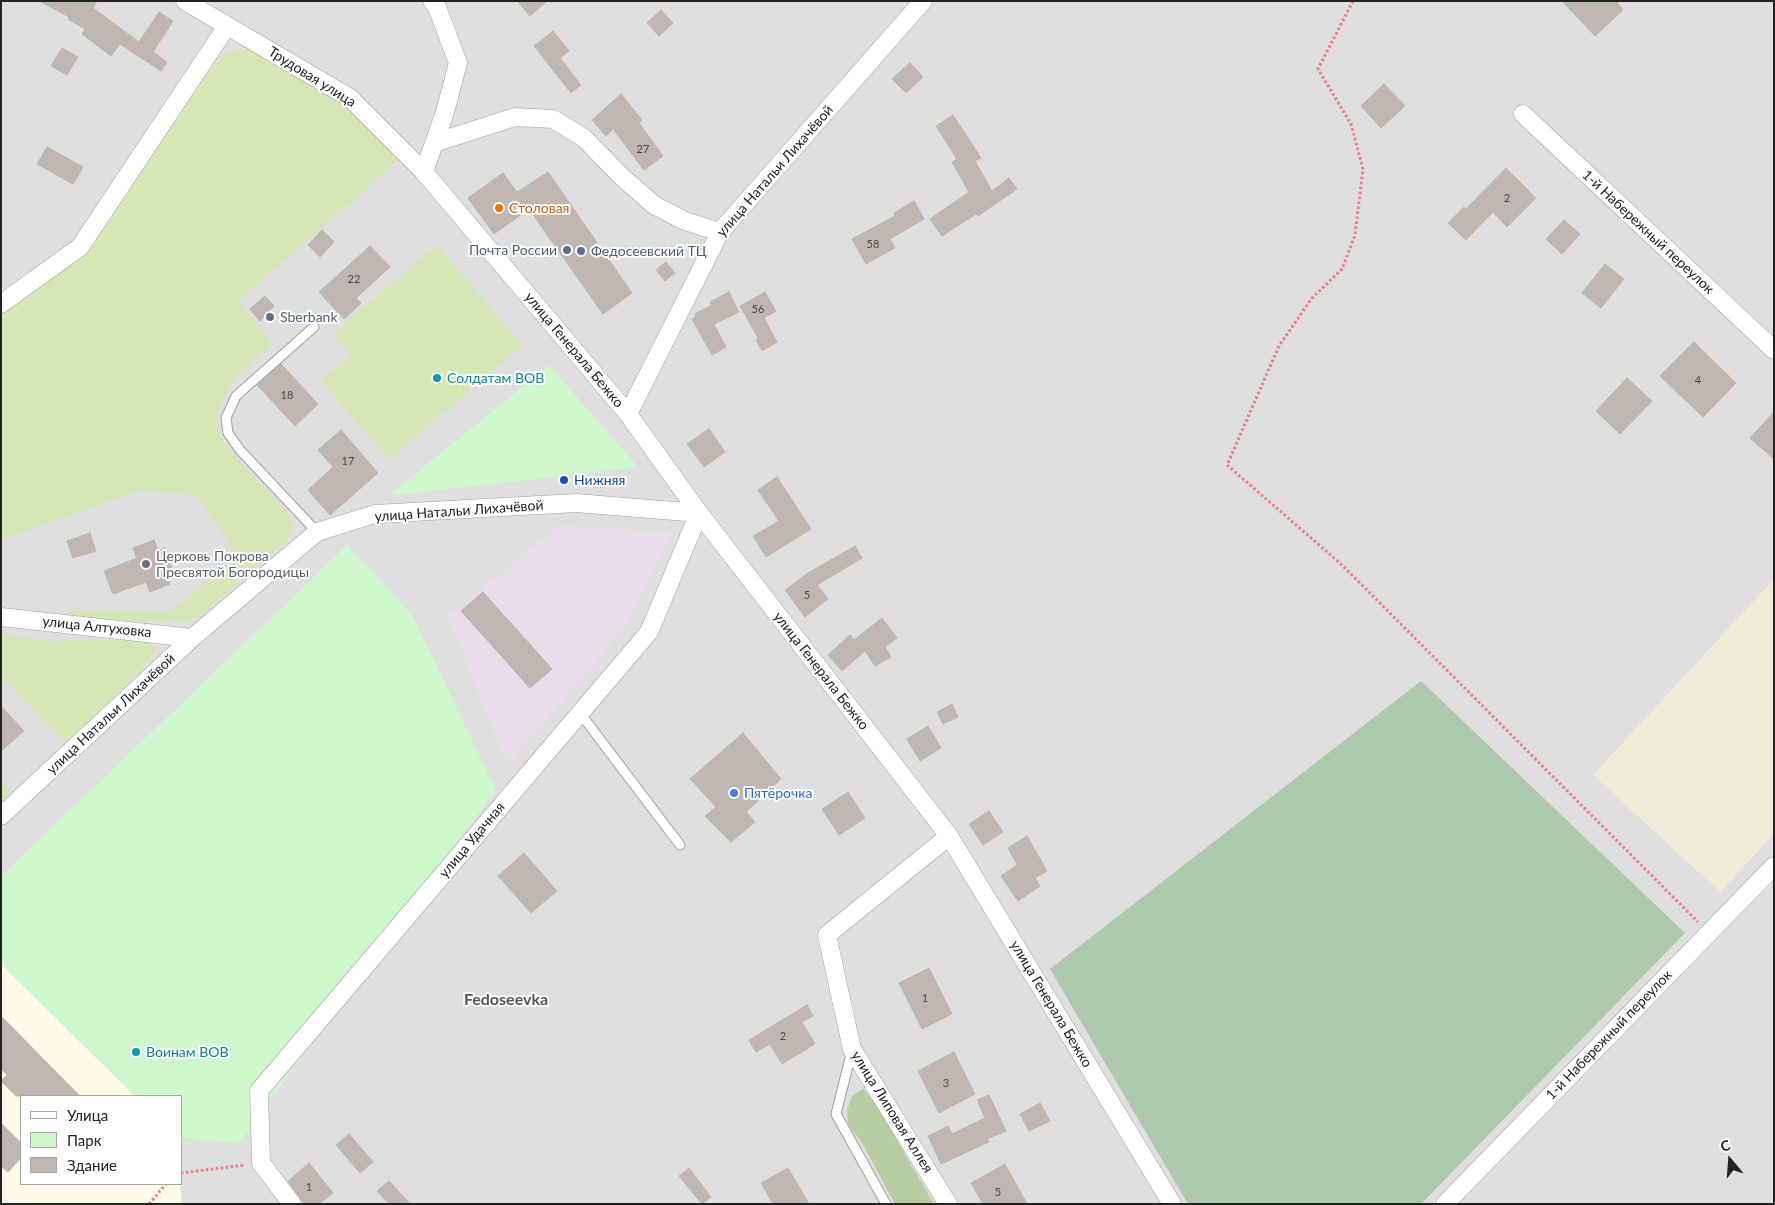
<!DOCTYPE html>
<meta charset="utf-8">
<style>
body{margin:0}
#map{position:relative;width:1775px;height:1205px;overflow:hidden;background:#f1eeea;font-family:Lato,sans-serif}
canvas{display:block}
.frame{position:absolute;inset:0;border:2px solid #222;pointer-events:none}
.legend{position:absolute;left:20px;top:1095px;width:162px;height:90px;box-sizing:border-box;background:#fff;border:1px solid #a7a7a7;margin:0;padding:6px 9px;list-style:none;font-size:15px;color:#222}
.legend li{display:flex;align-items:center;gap:10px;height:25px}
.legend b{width:25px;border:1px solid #a7a7a7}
.north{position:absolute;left:1705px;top:1135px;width:50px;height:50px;-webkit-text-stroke:4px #fff;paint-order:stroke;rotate:342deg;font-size:14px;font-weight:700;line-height:20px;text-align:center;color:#222}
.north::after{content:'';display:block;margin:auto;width:18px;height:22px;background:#222;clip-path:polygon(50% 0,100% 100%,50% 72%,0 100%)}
</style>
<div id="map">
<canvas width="1775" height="1205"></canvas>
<div class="frame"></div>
<ul class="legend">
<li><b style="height:6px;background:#fff"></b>Улица</li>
<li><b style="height:14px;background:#cef7cb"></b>Парк</li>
<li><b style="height:14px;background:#bfb6b2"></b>Здание</li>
</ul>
<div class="north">С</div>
</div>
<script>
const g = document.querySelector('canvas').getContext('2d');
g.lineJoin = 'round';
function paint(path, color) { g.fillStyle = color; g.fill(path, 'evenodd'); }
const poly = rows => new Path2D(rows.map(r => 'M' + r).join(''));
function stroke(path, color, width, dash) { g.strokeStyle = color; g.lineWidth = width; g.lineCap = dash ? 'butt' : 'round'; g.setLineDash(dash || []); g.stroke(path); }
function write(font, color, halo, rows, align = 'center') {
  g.font = font + ' Lato,sans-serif'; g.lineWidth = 4; g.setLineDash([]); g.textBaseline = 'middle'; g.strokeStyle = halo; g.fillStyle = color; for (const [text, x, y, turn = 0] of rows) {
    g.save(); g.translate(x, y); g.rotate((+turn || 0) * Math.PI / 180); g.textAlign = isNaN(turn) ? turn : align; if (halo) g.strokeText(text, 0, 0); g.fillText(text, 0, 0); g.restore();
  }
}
paint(poly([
 [1,1,1774,1,1774,1204,1,1204],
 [21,1096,181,1096,181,1184,21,1184]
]), '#e0dfdf');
paint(poly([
 [559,525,673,533,626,626,507,766,448,616]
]), '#eadcea');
paint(poly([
 [1,964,135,1096,21,1096,21,1184,180,1184,182,1204,1,1204]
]), '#fdfae7');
paint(poly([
 [1774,579,1774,834,1720,892,1593,775]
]), '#eeecd7');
paint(poly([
 [246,49,258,51,348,106,398,160,238,301,272,344,235,379,219,408,219,431,224,444,285,510,292,522,291,533,284,543,199,617,179,622,70,619,69,610,170,612,238,556,196,495,140,490,1,540,1,314,87,252,210,69,221,58,232,51],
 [437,245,522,345,389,459,321,381,351,356,333,334],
 [1,633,45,641,147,640,155,648,154,657,70,738,61,738,6,681,1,686],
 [1,780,11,792,1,801]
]), '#d5e7b4');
paint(poly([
 [864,1089,875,1103,934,1204,895,1204,862,1143,848,1124,847,1109,853,1095]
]), '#b5cea1');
paint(poly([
 [1421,681,1685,933,1421,1204,1188,1204,1050,969]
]), '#acc9ac');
paint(poly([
 [549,365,638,467,388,496],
 [347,545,411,613,496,790,239,1143,181,1138,181,1096,135,1096,1,964,1,876]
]), '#cef7cb');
paint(poly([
 [61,738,70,738,39,767,35,760]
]), '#dedede');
const building = poly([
 [39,1,97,1,93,8,139,42,159,12,173,21,153,52,167,62,161,71,120,44,111,56,82,34,85,29,68,19,69,17,39,1],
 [517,1,547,1,530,16,517,1],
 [1562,1,1616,1,1623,10,1595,36,1562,1],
 [661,10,673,23,659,36,647,23,661,10],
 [553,31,569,51,560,58,581,85,571,93,534,46,553,31],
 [62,48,78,57,67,75,51,66,62,48],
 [910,63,923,77,906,93,892,79,910,63],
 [1384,84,1405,106,1381,128,1361,106,1384,84],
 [621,94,642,120,639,123,663,156,644,170,613,129,606,136,592,120,621,94],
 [953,115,981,158,975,161,992,191,1009,178,1017,189,978,216,976,214,942,236,930,219,969,192,952,162,957,159,936,126,953,115],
 [47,147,83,167,73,184,37,164,47,147],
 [1506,168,1536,198,1507,227,1493,212,1466,240,1448,223,1464,207,1466,209,1506,168],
 [548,172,632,293,603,314,529,209,494,234,468,198,503,173,517,192,548,172],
 [914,201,924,219,890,239,895,248,866,264,852,239,895,216,894,213,914,201],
 [1564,220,1580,234,1562,254,1546,239,1564,220],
 [322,230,334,242,320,257,308,245,322,230],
 [370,246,390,267,356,298,361,303,344,319,319,292,370,246],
 [666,262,675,273,665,281,656,270,666,262],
 [1605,264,1624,279,1601,308,1582,293,1605,264],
 [729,292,739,312,714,324,726,347,712,355,692,319,696,317,695,314,712,305,710,302,729,292],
 [765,292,776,311,764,318,777,342,762,351,756,340,758,338,740,306,765,292],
 [265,296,274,306,260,321,250,309,265,296],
 [1694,342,1736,383,1703,417,1660,376,1694,342],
 [281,364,318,404,295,426,257,385,281,364],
 [1627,378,1652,401,1620,434,1596,411,1627,378],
 [1774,412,1774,459,1750,438,1774,412],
 [709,429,725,452,704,467,687,444,709,429],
 [341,430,378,473,330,515,308,490,333,467,318,450,341,430],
 [777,477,811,529,766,557,753,536,779,521,758,490,777,477],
 [90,533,96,551,73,558,67,541,90,533],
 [154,540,158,551,165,548,173,572,166,574,170,584,150,592,146,582,113,594,104,571,137,558,133,548,154,540],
 [855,546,862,558,817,585,828,599,805,617,785,590,808,573,855,546],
 [483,592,552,669,530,688,461,611,483,592],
 [882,618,897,638,885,647,891,657,875,666,865,651,842,671,828,655,850,635,854,640,882,618],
 [952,704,958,717,943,724,937,712,952,704],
 [1,706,24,731,1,751,1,706],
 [928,726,941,748,920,761,907,739,928,726],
 [743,733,781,779,746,812,755,822,731,842,705,816,716,807,690,779,743,733],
 [848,792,865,818,839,835,822,809,848,792],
 [989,811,1003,832,983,845,969,824,989,811],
 [1027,836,1047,871,1035,878,1040,886,1018,901,1001,876,1017,865,1008,848,1027,836],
 [524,853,557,891,531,913,498,876,524,853],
 [929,968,952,1014,922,1029,899,983,929,968],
 [807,1005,813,1016,802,1022,815,1044,782,1064,770,1044,756,1052,749,1040,807,1005],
 [1,1016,62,1078,80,1096,16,1096,1,1081,7,1075,1,1069,1,1016],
 [954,1052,975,1094,939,1113,918,1071,954,1052],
 [989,1095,1006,1131,987,1139,989,1142,941,1164,928,1136,948,1126,952,1134,985,1118,977,1100,989,1095],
 [1040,1103,1050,1121,1029,1131,1020,1114,1040,1103],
 [1,1123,21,1143,21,1158,8,1172,1,1166,1,1123],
 [349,1134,373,1162,360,1173,336,1145,349,1134],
 [309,1163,333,1193,319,1204,304,1204,288,1181,309,1163],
 [1005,1164,1027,1204,983,1204,971,1183,1005,1164],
 [689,1168,711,1197,702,1204,679,1176,689,1168],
 [788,1168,809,1204,773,1204,761,1183,788,1168],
 [389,1181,410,1204,389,1204,377,1191,389,1181]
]);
paint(building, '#bfb6b2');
stroke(building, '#c2b3ac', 1);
const lane = poly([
 [314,327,236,396,226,418,228,433,240,450,317,532],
 [580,713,680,845],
 [852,1050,836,1114,886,1204]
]);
const street = poly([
 [185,1,350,98,424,172,628,414,699,513,949,836,1172,1204],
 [1523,114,1774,350],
 [434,143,515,117,553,119,584,138,622,177,654,205,685,221,720,232],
 [424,172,445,112,458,63,437,7,432,1],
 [1,304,80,247,227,26],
 [628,414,720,232,923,1],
 [1,617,192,638],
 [1,816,192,638,317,532,375,514,576,503,699,513,649,632,259,1091,261,1163,292,1204],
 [948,1204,852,1049,827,935,949,836],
 [1445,1204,1774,866]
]);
stroke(lane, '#9f9f9f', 11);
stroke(street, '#9f9f9f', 19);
stroke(poly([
 [1353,1,1318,69,1351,124,1363,169,1355,235,1342,269,1312,298,1279,346,1227,465,1341,564,1698,922],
 [181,1173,245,1165],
 [149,1204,166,1184]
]), '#f27a81', 3, [2.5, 2.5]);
stroke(lane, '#fff', 9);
stroke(street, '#fff', 18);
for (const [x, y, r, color] of [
 [499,208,5,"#e8710a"],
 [567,250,5,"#5c6f8a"],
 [581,251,5,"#5c6f8a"],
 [270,317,5,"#5c6f8a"],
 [437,378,5,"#0f9aa8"],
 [564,480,5,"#1a4fb4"],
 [146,564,5,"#6b7280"],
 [734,793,5,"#3f7fe0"],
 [136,1052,5,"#0f9aa8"]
]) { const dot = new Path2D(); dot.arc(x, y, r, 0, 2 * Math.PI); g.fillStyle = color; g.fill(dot); stroke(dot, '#fff', 2); }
write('11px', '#494746', null, [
 ["27",643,149],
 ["2",1507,198],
 ["58",873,244],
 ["22",354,279],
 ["56",758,309],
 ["4",1698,380],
 ["18",287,395],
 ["17",348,461],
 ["5",807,595],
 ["1",925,998],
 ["2",783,1036],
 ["3",946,1083],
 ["1",309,1187],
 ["5",998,1192]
]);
write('14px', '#222', '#fff', [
 ["Трудовая улица",312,77,32],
 ["улица Натальи Лихачёвой",775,171,-49],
 ["1-й Набережный переулок",1648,232,43],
 ["улица Генерала Бежко",574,350,50],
 ["улица Натальи Лихачёвой",459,511,-4],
 ["улица Алтуховка",97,627,6],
 ["улица Генерала Бежко",821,671,52],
 ["улица Натальи Лихачёвой",111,714,-43],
 ["улица Удачная",472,840,-50],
 ["улица Генерала Бежко",1051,1004,59],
 ["1-й Набережный переулок",1609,1035,-46],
 ["улица Липовая Аллея",892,1112,58]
]);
write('14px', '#c56008', '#fff', [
 ["Столовая",509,208]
], 'left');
write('14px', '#4e5e75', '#fff', [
 ["Почта России",557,250,"right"],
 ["Федосеевский ТЦ",591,251],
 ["Sberbank",280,317]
], 'left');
write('14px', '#0d838f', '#fff', [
 ["Солдатам ВОВ",447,378],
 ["Воинам ВОВ",146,1052]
], 'left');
write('14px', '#164399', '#fff', [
 ["Нижняя",574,480]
], 'left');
write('14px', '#5b616d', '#fff', [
 ["Церковь Покрова",156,556],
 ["Пресвятой Богородицы",156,572]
], 'left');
write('14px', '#366cbe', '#fff', [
 ["Пятёрочка",744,793]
], 'left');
write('bold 16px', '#555', '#fff', [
 ["Fedoseevka",506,1000]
]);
</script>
